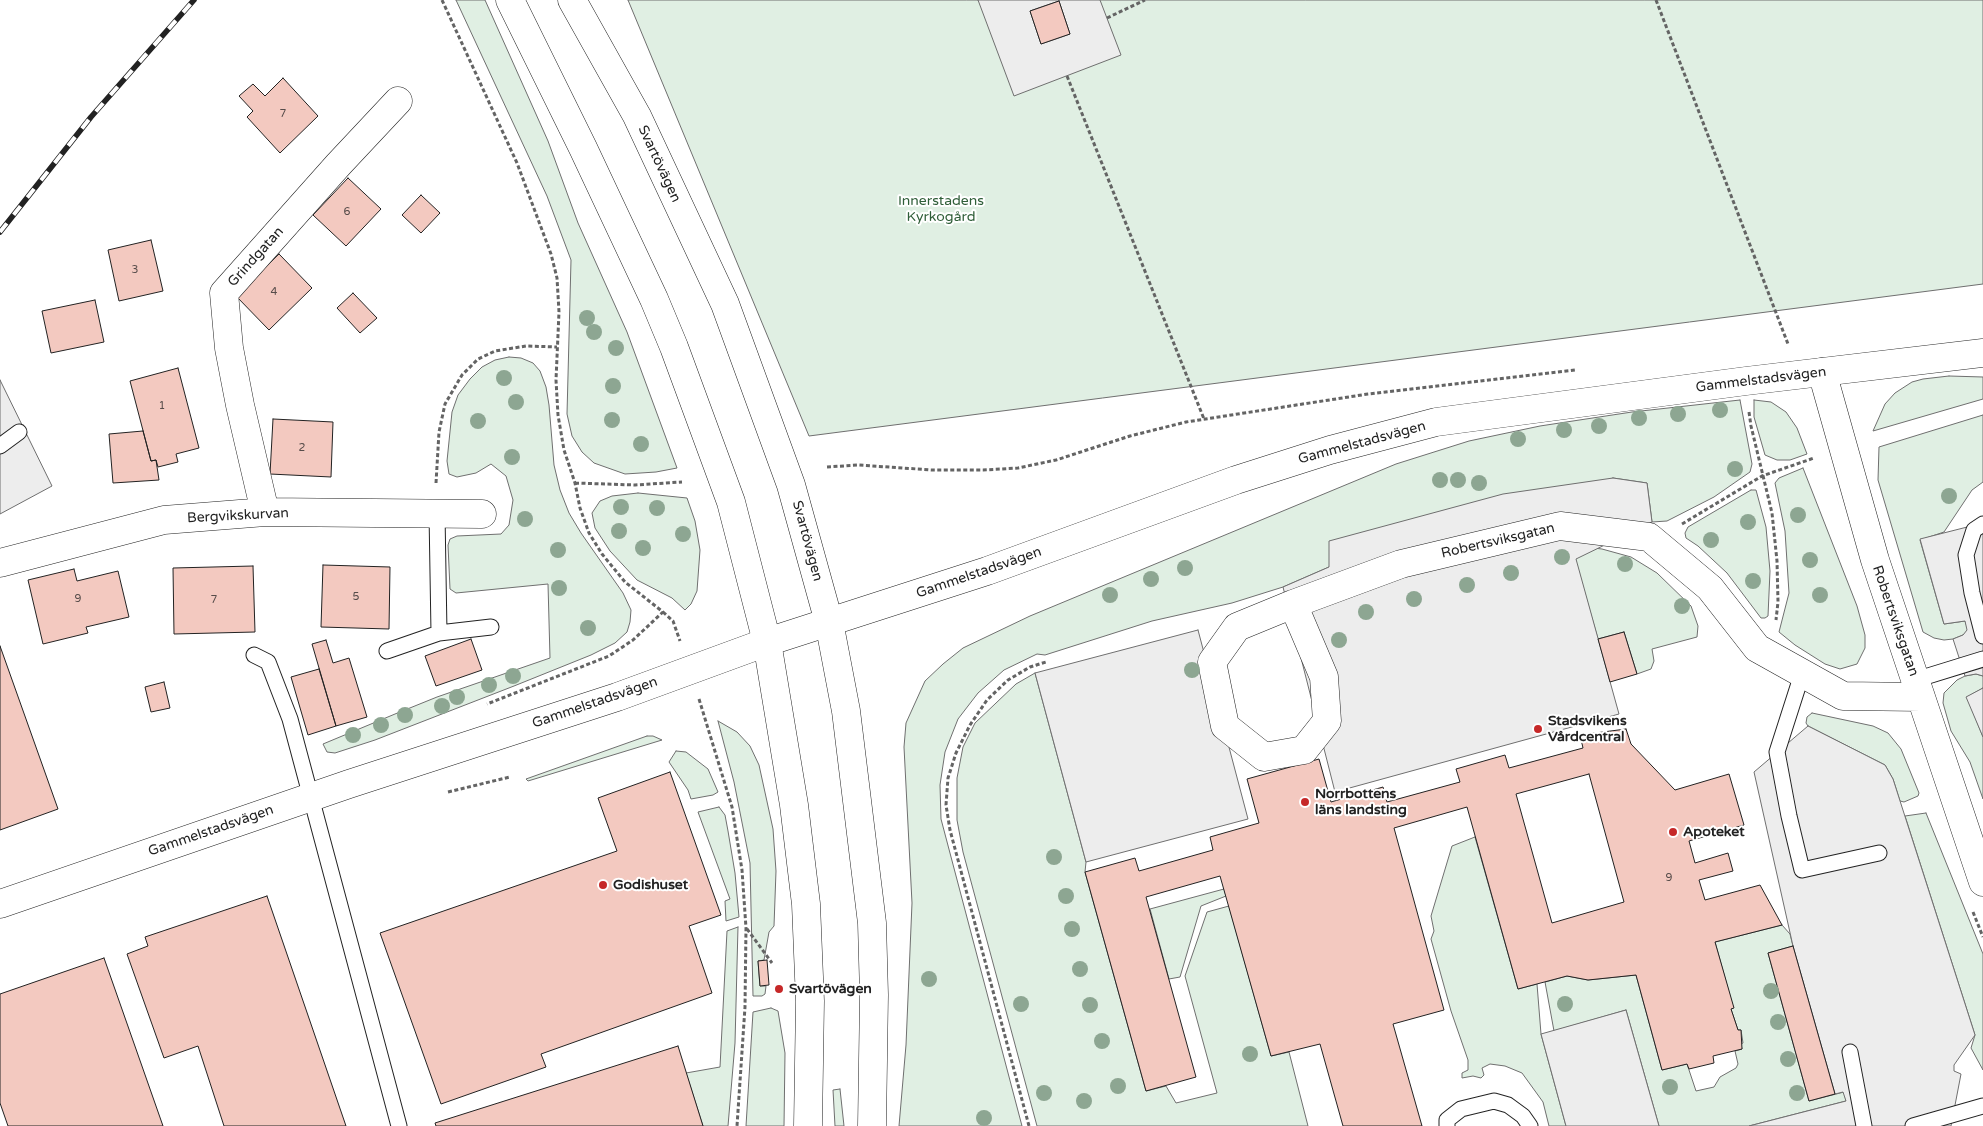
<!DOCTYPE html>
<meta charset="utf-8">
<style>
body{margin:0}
canvas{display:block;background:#fff}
</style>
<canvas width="1983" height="1126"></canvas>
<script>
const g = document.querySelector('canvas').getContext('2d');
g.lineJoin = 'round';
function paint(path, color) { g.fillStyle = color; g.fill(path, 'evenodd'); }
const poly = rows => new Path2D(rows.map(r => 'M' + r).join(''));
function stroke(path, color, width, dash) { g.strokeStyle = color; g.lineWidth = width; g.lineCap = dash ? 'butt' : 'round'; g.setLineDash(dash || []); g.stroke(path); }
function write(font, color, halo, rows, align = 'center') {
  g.font = font + ' "Varela Round",sans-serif'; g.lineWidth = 4; g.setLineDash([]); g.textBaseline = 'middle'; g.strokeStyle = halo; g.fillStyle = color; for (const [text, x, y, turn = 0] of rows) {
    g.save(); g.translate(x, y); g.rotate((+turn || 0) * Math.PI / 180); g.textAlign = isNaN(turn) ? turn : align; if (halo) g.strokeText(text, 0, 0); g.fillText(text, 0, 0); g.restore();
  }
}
const green = poly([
 [456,0,485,0,548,141,578,223,627,332,677,468,656,472,625,474,594,463,582,452,572,436,567,414,571,260,547,196,456,0],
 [628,0,1983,0,1983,284,809,436,628,0],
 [509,357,521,358,533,363,540,371,546,387,549,405,554,465,560,490,569,513,581,533,623,593,631,610,630,622,627,632,615,643,591,655,514,686,375,740,335,753,327,752,323,744,395,714,437,697,550,658,548,584,456,593,450,589,448,545,450,539,457,536,501,534,509,525,513,500,506,476,491,464,476,473,457,477,449,474,447,461,452,412,458,395,470,379,482,367,495,360,509,357],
 [1949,376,1983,377,1983,399,1873,431,1885,404,1895,393,1912,382,1923,379,1949,376],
 [1740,400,1752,464,1750,472,1714,497,1667,521,1652,522,1647,483,1613,478,1329,567,1283,587,1232,603,1152,621,1045,655,1037,654,1004,670,978,693,958,719,945,752,940,785,941,819,1022,1126,899,1126,906,1045,912,903,904,747,906,723,925,681,943,664,963,648,1030,616,1396,464,1469,441,1540,426,1632,412,1740,400],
 [1754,400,1771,402,1786,412,1797,428,1807,454,1790,460,1777,460,1765,455,1754,417,1754,400],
 [1983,415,1983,482,1972,490,1944,532,1920,540,1944,624,1965,621,1968,630,1963,635,1953,639,1944,640,1934,638,1923,632,1878,480,1879,447,1983,415],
 [1803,468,1857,606,1865,635,1865,648,1857,664,1840,669,1825,664,1795,645,1779,632,1789,593,1785,531,1775,483,1779,478,1803,468],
 [1751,490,1756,490,1766,527,1770,571,1768,616,1765,618,1761,618,1727,573,1698,546,1686,538,1685,533,1688,527,1751,490],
 [638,493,687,498,695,521,700,550,697,591,691,604,685,610,672,598,637,580,610,551,595,528,592,513,600,501,612,496,638,493],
 [1585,547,1602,549,1631,557,1657,573,1691,606,1698,626,1697,637,1652,649,1654,661,1651,669,1637,674,1624,632,1598,639,1575,559,1585,547],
 [1035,673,1086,862,1085,872,1146,1091,1166,1086,1176,1103,1217,1093,1185,976,1207,912,1229,906,1271,1056,1289,1052,1308,1126,1037,1126,963,852,957,820,957,778,963,747,975,723,1016,684,1035,673],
 [1976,674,1983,676,1983,688,1967,697,1983,737,1983,799,1970,762,1951,731,1943,703,1944,693,1957,680,1965,676,1976,674],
 [1812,713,1873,726,1888,733,1901,749,1919,793,1918,796,1904,802,1900,801,1893,779,1885,765,1808,726,1806,723,1807,717,1812,713],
 [718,721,737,732,750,746,759,765,773,829,776,871,774,926,769,932,764,960,758,961,760,986,766,986,765,994,762,996,753,996,750,863,734,782,718,721],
 [647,736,653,736,662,740,528,781,526,779,647,736],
 [676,751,686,752,708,769,718,792,713,795,691,799,688,790,669,762,676,751],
 [719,807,725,815,728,831,735,873,739,917,726,921,725,901,730,899,698,812,719,807],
 [1926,813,1983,954,1983,1070,1971,1048,1975,1035,1905,816,1926,813],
 [1475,837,1518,989,1537,984,1541,1034,1566,1126,1549,1126,1543,1102,1522,1073,1505,1066,1490,1064,1482,1068,1484,1075,1481,1078,1473,1076,1462,1078,1462,1073,1468,1070,1468,1060,1451,1011,1431,939,1434,931,1431,916,1452,846,1475,837],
 [1224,889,1226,896,1201,906,1180,977,1169,979,1150,909,1224,889],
 [1782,925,1790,934,1793,946,1768,953,1809,1101,1844,1092,1846,1101,1749,1126,1659,1126,1626,1010,1554,1031,1545,982,1567,976,1588,980,1636,975,1662,1070,1687,1064,1696,1091,1714,1087,1720,1077,1736,1068,1738,1064,1735,1051,1742,1049,1741,1044,1743,1043,1741,1030,1738,1030,1731,1009,1733,1007,1715,942,1782,925],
 [738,927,735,1043,728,1126,703,1126,686,1073,720,1067,727,931,738,927],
 [771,1008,778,1011,785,1053,784,1126,746,1126,753,1012,771,1008],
 [840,1089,844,1126,835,1126,833,1090,840,1089]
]);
paint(green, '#e0efe3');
stroke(green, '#6f6f6f', 1);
const parking = poly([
 [978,0,1100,0,1121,55,1014,96,978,0],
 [1059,1,1070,34,1041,44,1030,11,1059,1],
 [0,380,52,486,0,514,0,380],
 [1613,478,1647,483,1652,522,1576,559,1619,714,1335,792,1283,587,1329,567,1329,541,1503,494,1613,478],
 [1983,523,1983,676,1976,674,1965,676,1953,639,1963,635,1967,630,1965,621,1944,624,1920,539,1983,523],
 [1198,630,1248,819,1086,862,1035,673,1198,630],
 [1983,688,1983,737,1966,697,1983,688],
 [1808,726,1885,765,1893,779,1975,1035,1954,1065,1954,1071,1961,1074,1951,1126,1749,1126,1846,1101,1843,1092,1835,1094,1793,946,1754,772,1808,726],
 [1626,1010,1659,1126,1566,1126,1541,1034,1626,1010]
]);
paint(parking, '#ededed');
stroke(parking, '#6f6f6f', 1);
const building = poly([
 [1059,1,1070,34,1041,44,1030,11,1059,1],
 [283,78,318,116,280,153,247,117,253,111,239,96,253,84,265,96,283,78],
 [348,178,381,209,346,246,313,215,348,178],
 [421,195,440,213,421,233,402,215,421,195],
 [151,240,163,291,119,301,108,250,151,240],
 [279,254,312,288,269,330,236,296,279,254],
 [353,293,377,318,360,333,337,308,353,293],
 [95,300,104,342,51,353,42,311,95,300],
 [178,368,199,448,176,454,178,462,158,467,156,460,151,461,130,381,178,368],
 [273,419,333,422,331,477,270,474,273,419],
 [143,431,151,461,156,460,159,480,113,483,109,434,143,431],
 [323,565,390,567,389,629,321,627,323,565],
 [253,566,255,632,174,634,173,568,253,566],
 [74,569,77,581,118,571,129,617,86,627,88,633,43,644,28,580,74,569],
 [1624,632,1637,674,1610,682,1598,639,1624,632],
 [471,639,482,670,436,686,425,656,471,639],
 [326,640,333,663,349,658,367,717,336,726,312,644,326,640],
 [0,646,58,809,0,830,0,646],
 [319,669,336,726,308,735,291,677,319,669],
 [164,682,170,708,151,712,145,687,164,682],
 [1626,729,1631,744,1675,790,1729,774,1744,825,1689,841,1695,863,1728,853,1733,871,1699,880,1705,900,1760,885,1782,925,1715,942,1734,1008,1731,1009,1738,1030,1741,1030,1742,1049,1713,1056,1714,1063,1689,1069,1687,1064,1662,1070,1636,975,1588,980,1567,976,1518,989,1467,807,1394,828,1444,1010,1393,1024,1422,1126,1343,1126,1320,1044,1271,1056,1220,876,1146,897,1196,1077,1146,1091,1085,872,1135,858,1139,871,1213,850,1210,837,1259,823,1247,779,1319,759,1331,802,1383,787,1387,802,1460,782,1456,769,1505,755,1509,768,1583,748,1580,735,1626,729],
 [1589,774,1624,902,1552,923,1516,794,1589,774],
 [670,772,721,915,689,926,712,993,541,1054,546,1067,441,1104,380,933,617,851,598,798,670,772],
 [267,896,346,1126,224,1126,198,1046,164,1058,127,954,148,946,145,937,267,896],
 [1793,946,1835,1094,1809,1101,1768,953,1793,946],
 [104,958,163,1126,8,1126,0,1103,0,994,104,958],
 [767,960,769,985,760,986,758,961,767,960],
 [678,1046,703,1126,436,1126,435,1123,678,1046]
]);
paint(building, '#f3c9c0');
stroke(building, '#222', 1);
const service = poly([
 [0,446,19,432],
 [437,513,439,633],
 [1983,524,1974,530,1966,555,1972,593,1983,636],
 [387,651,439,633,491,627],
 [254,655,268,662,290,719,399,1126],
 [1802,674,1777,752,1789,816,1802,870,1879,853],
 [1915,680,1983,659],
 [1850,1052,1864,1126],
 [1447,1126,1447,1120,1461,1109,1494,1101,1508,1105,1523,1116,1530,1126],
 [1913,1126,1983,1106]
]);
const minor = poly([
 [1822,372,1875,560,1983,882],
 [265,512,240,405,229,348,224,293,338,165,398,101],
 [0,563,164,520,265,512,482,514],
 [1293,604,1324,677,1327,721,1304,750,1264,757,1225,726,1212,662,1237,627,1293,604,1401,564,1560,526,1649,537,1710,588,1757,648,1843,696,1921,697]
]);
const tertiary = poly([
 [0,904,349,784,617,697,767,642,987,571,1236,480,1330,450,1436,422,1746,381,1983,353]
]);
const secondary = poly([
 [510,0,583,148,654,299,674,347,731,502,767,642,794,805,806,904,810,1001,808,1126],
 [572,0,637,116,725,304,791,485,829,622,846,711,872,923,874,995,872,1126]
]);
stroke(service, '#222', 17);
stroke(minor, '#222', 29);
stroke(tertiary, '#222', 29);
stroke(secondary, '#222', 29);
stroke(poly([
 [442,0,517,163,551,254,557,278,559,312,556,380,558,415,564,450,575,483,580,508,589,533,602,554,625,582,663,612,633,640,609,656,487,704],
 [1656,0,1788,344],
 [1107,18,1145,0],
 [1067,76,1204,419],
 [1749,412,1751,426,1772,513,1777,561,1778,602,1776,620],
 [827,467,858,465,932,470,983,470,1018,468,1056,460,1130,436,1186,422,1368,394,1575,370],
 [436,483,439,432,445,404,462,375,478,359,495,351,526,346,557,347],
 [575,483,635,485,682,482],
 [1682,524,1762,476,1814,458],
 [663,612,673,621,680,641],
 [699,699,732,807,742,870,746,928,745,1007,737,1126],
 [448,792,510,777],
 [1973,912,1983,937],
 [747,929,772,963],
 [1029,1126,950,830,946,805,948,778,956,753,970,725,987,700,1008,680,1030,667,1046,662]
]), '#646464', 3, [4, 2.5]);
stroke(service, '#fff', 15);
stroke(minor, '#fff', 28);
stroke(tertiary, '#fff', 28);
stroke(secondary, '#fff', 28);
const rail = poly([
 [0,232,91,117,194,0]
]);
stroke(rail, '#222', 5.5);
stroke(rail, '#fff', 4, [11]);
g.fillStyle = '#8da692';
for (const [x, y] of [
 [587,318],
 [594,332],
 [616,348],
 [504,378],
 [613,386],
 [516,402],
 [1720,410],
 [1678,414],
 [1639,418],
 [612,420],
 [478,421],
 [1599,426],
 [1564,430],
 [1518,439],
 [641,444],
 [512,457],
 [1735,469],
 [1440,480],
 [1458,480],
 [1479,483],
 [1949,496],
 [621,507],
 [657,508],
 [1798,515],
 [525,519],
 [1748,522],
 [619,531],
 [683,534],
 [1711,540],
 [643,548],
 [558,550],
 [1562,557],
 [1810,560],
 [1625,564],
 [1185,568],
 [1511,573],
 [1151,579],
 [1753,581],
 [1467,585],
 [559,588],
 [1110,595],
 [1820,595],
 [1414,599],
 [1682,606],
 [1366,612],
 [588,628],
 [1339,640],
 [1192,670],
 [513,676],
 [489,685],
 [457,697],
 [442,706],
 [405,715],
 [381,725],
 [353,735],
 [1054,857],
 [1066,896],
 [1072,929],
 [1080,969],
 [929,979],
 [1771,991],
 [1021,1004],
 [1565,1004],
 [1090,1005],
 [1778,1022],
 [1102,1041],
 [1250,1054],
 [1788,1059],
 [1118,1086],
 [1670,1087],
 [1044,1093],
 [1797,1093],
 [1084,1101],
 [984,1118]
]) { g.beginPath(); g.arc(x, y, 8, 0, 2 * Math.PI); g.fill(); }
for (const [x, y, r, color] of [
 [1538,729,5,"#c62828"],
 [1305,802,5,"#c62828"],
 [1673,832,5,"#c62828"],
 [603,885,5,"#c62828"],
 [779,989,5,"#c62828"]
]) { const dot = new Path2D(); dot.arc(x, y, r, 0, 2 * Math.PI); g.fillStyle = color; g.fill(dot); stroke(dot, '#fff', 2); }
write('11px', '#564c4a', null, [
 ["7",283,114],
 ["6",347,212],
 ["3",135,270],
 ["4",274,292],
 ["1",162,406],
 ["2",302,448],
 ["5",356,597],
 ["9",78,599],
 ["7",214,600],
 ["9",1669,878]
]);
write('14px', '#222', '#fff', [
 ["Svartövägen",659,164,65],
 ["Grindgatan",256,257,-48],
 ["Gammelstadsvägen",1761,380,-7],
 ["Gammelstadsvägen",1362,443,-15],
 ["Bergvikskurvan",238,516,-3],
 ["Svartövägen",807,541,75],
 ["Robertsviksgatan",1498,541,-13],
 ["Gammelstadsvägen",979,573,-19],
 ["Robertsviksgatan",1895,621,71],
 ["Gammelstadsvägen",595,703,-19],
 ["Gammelstadsvägen",211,831,-19]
]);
write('14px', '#2f5e38', '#fff', [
 ["Innerstadens",941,201],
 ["Kyrkogård",941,217]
]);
write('bold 14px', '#222', '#fff', [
 ["Stadsvikens",1548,721],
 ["Vårdcentral",1548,737],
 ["Norrbottens",1315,794],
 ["läns landsting",1315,810],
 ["Apoteket",1683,832],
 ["Godishuset",613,885],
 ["Svartövägen",789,989]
], 'left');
</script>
